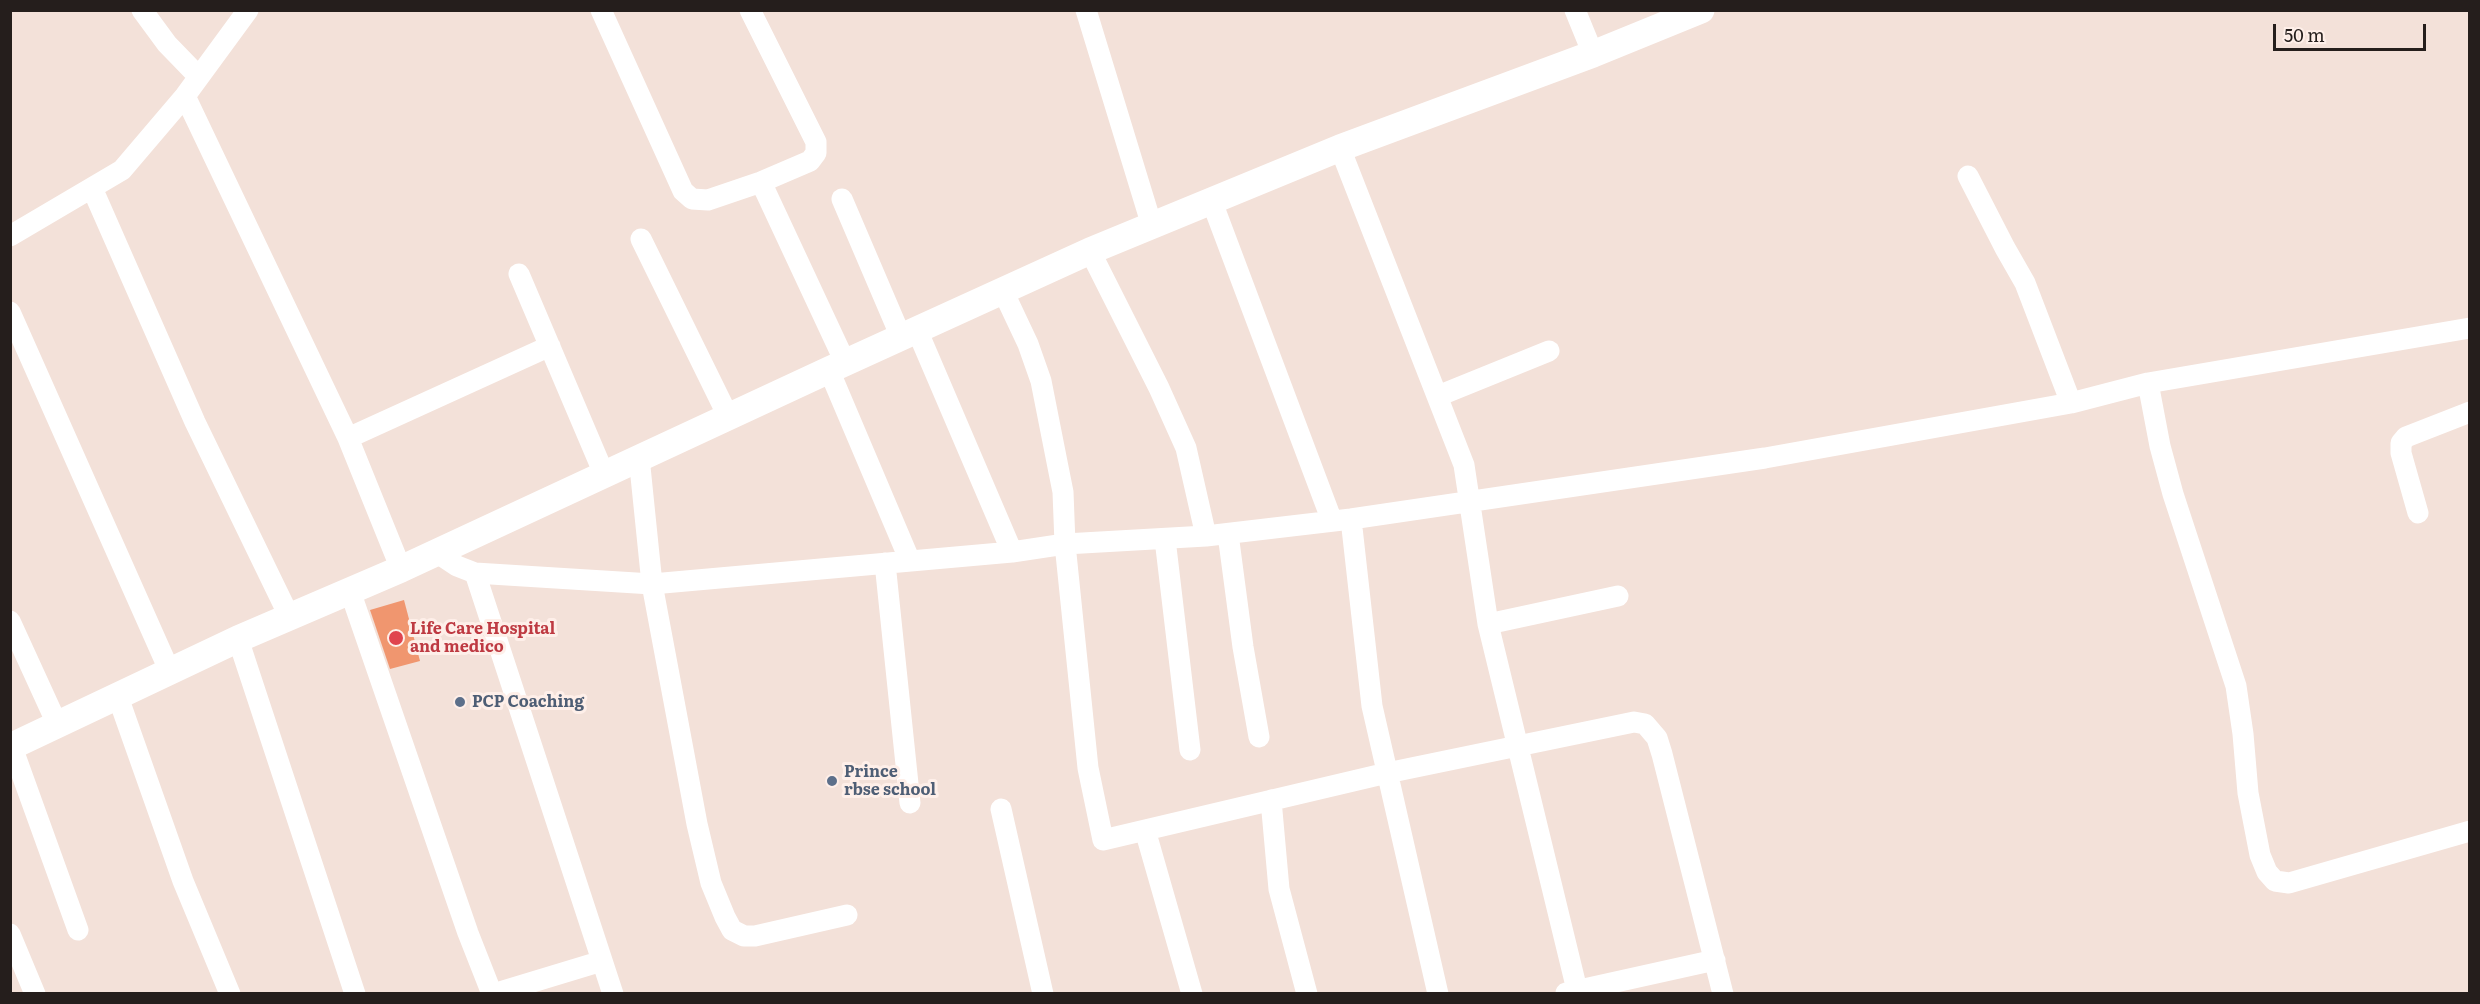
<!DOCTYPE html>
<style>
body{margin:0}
#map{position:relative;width:2480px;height:1004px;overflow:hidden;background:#f3e1d9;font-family:Literata,serif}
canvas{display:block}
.frame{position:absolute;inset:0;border:12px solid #251e1c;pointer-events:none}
.scale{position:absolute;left:2273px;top:24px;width:153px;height:27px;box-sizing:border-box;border:3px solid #251e1c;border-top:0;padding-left:8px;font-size:18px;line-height:21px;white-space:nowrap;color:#251e1c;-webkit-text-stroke:4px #feefe9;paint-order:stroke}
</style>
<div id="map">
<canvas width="2480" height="1004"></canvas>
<div class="frame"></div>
<div class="scale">50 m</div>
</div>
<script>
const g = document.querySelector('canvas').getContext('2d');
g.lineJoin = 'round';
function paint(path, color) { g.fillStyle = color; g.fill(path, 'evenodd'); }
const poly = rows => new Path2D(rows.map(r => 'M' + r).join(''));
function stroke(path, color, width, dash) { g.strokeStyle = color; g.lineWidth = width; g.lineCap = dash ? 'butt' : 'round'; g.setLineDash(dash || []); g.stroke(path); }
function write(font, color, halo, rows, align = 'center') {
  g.font = font + ' Literata,serif'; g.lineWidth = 6; g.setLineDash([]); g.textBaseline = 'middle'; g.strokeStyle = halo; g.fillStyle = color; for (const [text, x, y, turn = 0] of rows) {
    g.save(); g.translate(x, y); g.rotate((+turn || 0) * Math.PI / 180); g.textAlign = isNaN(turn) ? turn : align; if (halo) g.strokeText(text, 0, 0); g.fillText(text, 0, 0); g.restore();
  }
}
paint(poly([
 [404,600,420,661,390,669,370,610]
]), '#f0966f');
stroke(poly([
 [142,10,167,44,199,77],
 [601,10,683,191,692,199,708,200,761,182,810,161,816,153,816,142,750,10],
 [1086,10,1152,226],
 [1575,10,1593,54],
 [185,96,348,438,401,569],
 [1340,148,1464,465,1488,624,1578,994],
 [1968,176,2005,248,2025,283,2071,403],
 [761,182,845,362],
 [92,188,195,422,290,618],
 [842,199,901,337],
 [1212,202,1332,521],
 [10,236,122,170,185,96,248,10],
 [641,239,728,416],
 [1090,251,1159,388,1186,448,1206,536],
 [519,274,604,474],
 [1003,291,1028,344,1041,381,1058,467,1063,492,1065,544,1088,768,1103,840,1387,773,1634,722,1645,724,1657,738,1662,754,1723,994],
 [10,312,170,672],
 [917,330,1012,552],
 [829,370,910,561],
 [2148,383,2160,446,2173,494,2236,686,2243,734,2248,793,2260,855,2267,872,2275,881,2289,883,2470,831],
 [1438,396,1549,351],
 [348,438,550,346],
 [639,457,652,584,697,824,711,883,725,917,732,930,744,936,755,936,847,915],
 [2418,513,2401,453,2401,443,2406,437,2470,412],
 [1351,519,1372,706,1438,994],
 [1228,534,1243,647,1259,737],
 [1165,539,1190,750],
 [436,552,457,566,475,573,652,584,1012,552,1065,544,1206,536,1351,519,1765,458,2071,403,2148,383,2470,328],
 [885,563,910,803],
 [475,573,613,994],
 [350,591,468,933,492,994],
 [10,621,58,726],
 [1488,624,1618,596],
 [238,639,355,994],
 [118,697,183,881,230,994],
 [12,747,78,930],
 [1271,800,1279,889,1307,994],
 [1001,809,1043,994],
 [1145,830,1192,994],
 [10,934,35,994],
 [1566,993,1715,960],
 [493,994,602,961]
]), '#fff', 21);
stroke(poly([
 [10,747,238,639,401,569,829,370,1090,251,1340,148,1593,54,1701,10]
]), '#fff', 27);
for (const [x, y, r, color] of [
 [396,638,8,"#e0444e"],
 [460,702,6,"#5c6f8a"],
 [832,781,6,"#5c6f8a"]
]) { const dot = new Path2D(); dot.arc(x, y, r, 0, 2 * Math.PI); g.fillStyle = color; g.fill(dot); stroke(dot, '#feefe9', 2); }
write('bold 16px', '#be3a42', '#feefe9', [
 ["Life Care Hospital",410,629],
 ["and medico",410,647]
], 'left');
write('bold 16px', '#4e5e75', '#feefe9', [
 ["PCP Coaching",472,702],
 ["Prince",844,772],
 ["rbse school",844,790]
], 'left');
</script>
